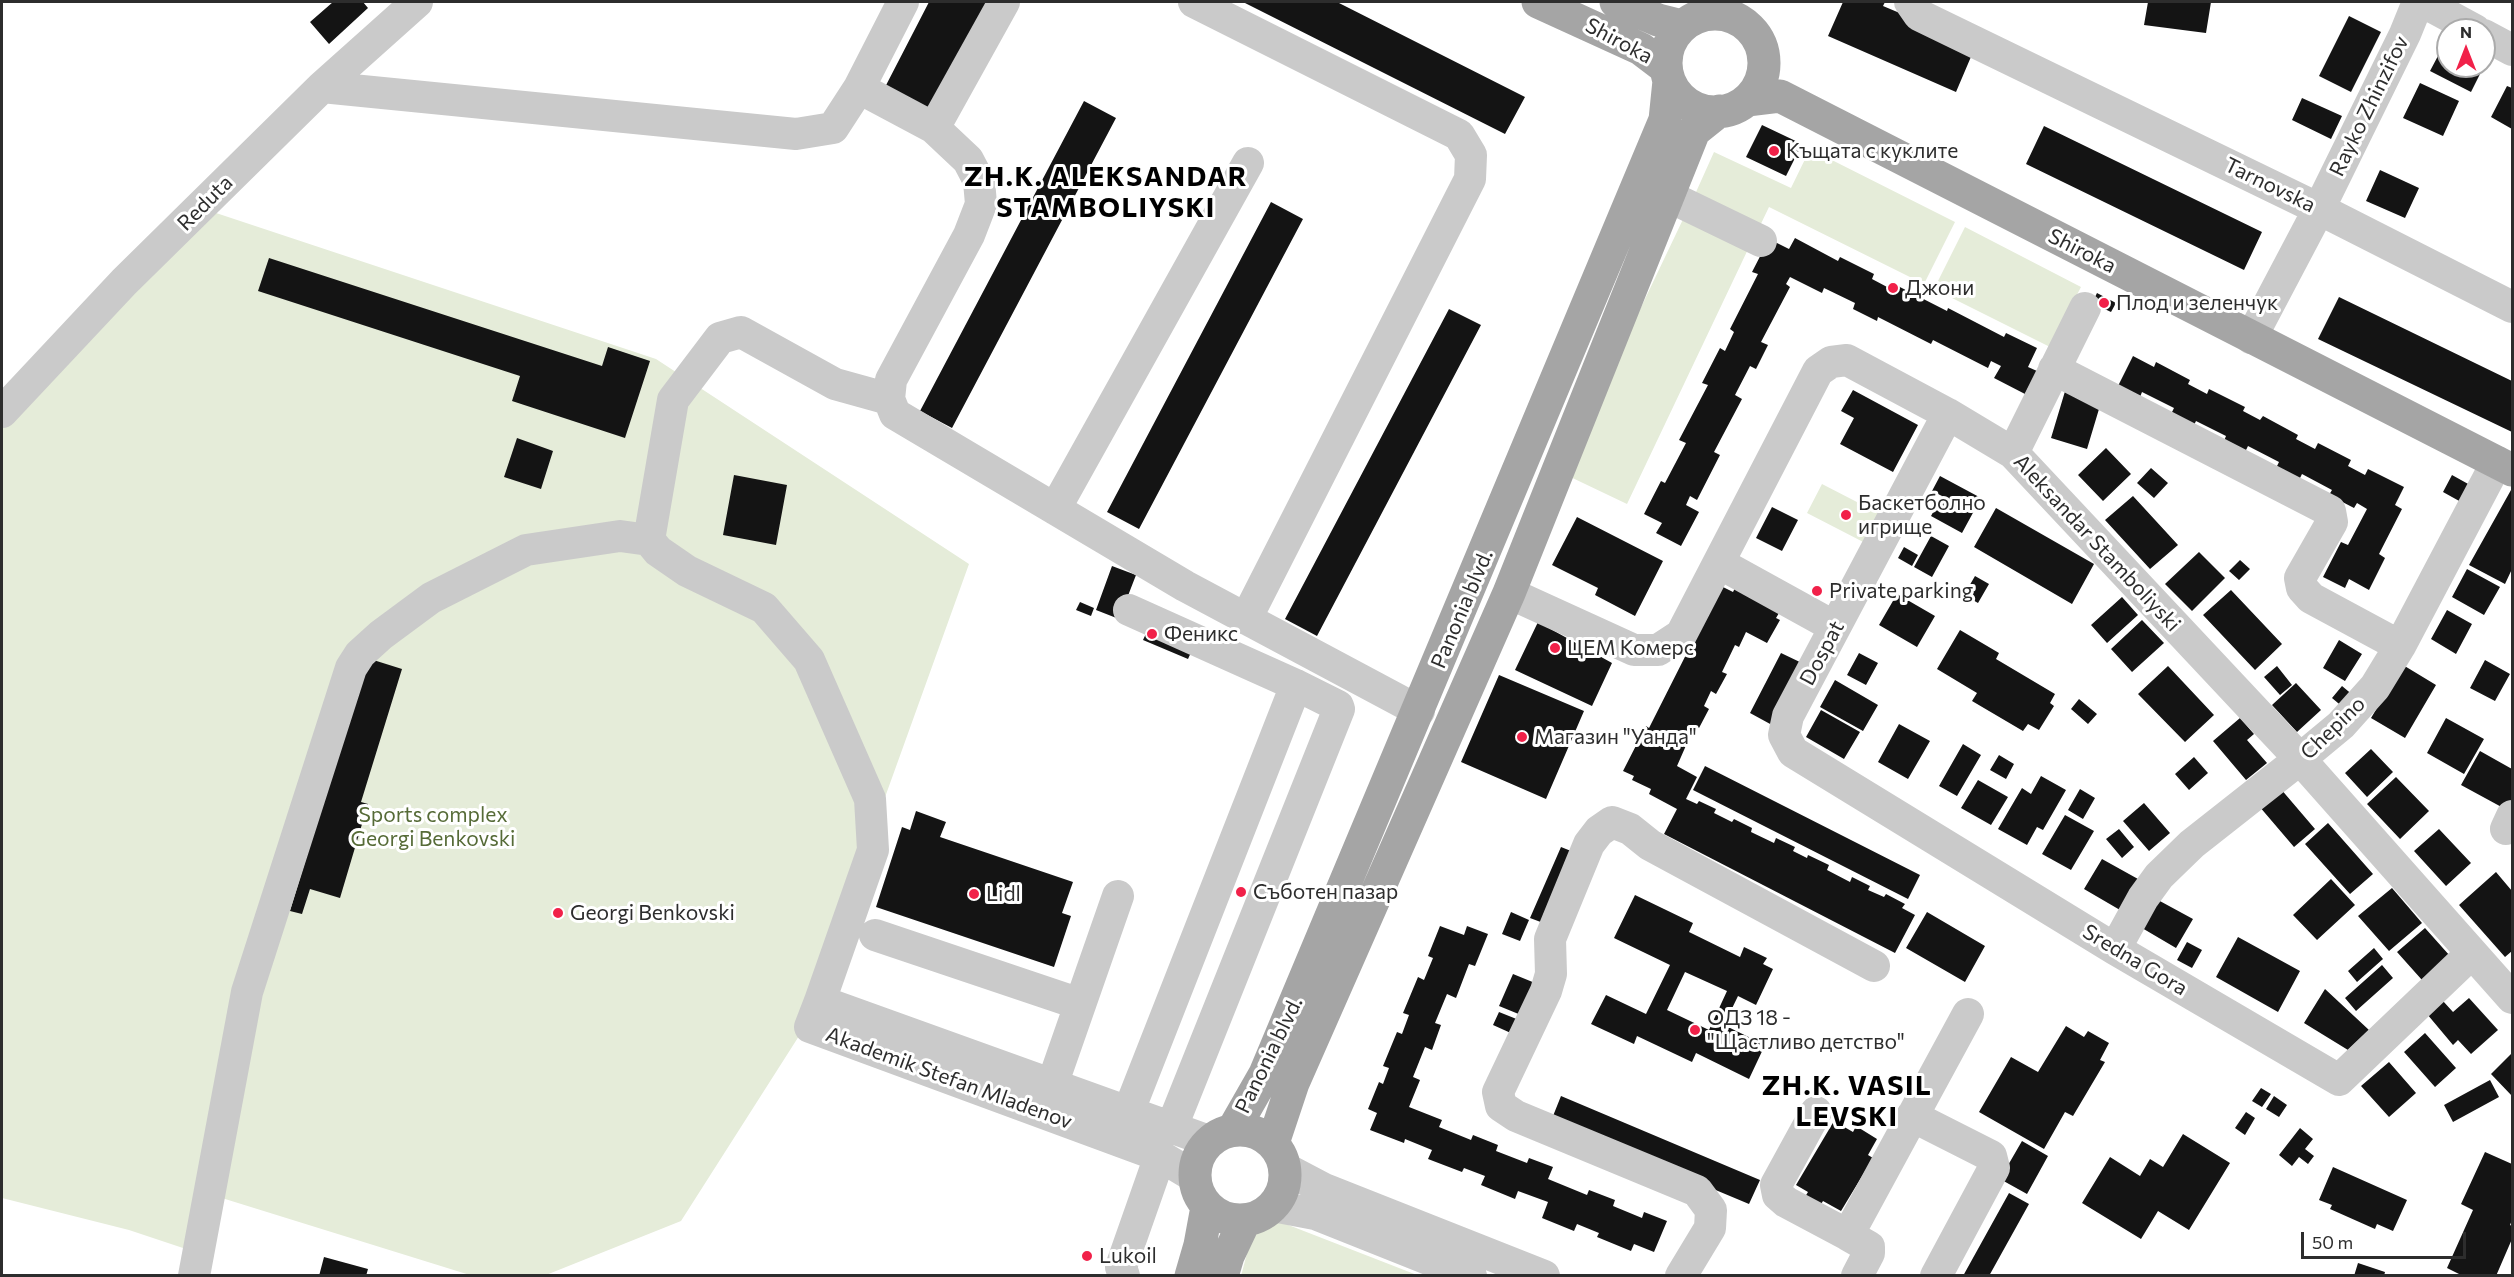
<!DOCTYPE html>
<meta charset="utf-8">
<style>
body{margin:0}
#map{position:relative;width:2514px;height:1277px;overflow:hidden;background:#fff;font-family:Commissioner,sans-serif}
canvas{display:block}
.frame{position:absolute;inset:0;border:3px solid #2d2d2d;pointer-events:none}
.north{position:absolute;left:2436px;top:18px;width:60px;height:60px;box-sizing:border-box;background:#fff;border:2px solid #ababab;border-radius:50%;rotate:0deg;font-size:16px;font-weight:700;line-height:24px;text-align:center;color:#2d2d2d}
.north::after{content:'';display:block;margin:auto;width:21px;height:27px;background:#f12149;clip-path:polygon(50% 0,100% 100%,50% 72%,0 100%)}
.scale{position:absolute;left:2301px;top:1232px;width:165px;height:27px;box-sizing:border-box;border:3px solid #2d2d2d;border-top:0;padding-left:8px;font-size:18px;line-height:21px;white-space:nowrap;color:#2d2d2d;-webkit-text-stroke:4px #fff;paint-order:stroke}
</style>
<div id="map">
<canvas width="2514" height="1277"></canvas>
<div class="frame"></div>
<div class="north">N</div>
<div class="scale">50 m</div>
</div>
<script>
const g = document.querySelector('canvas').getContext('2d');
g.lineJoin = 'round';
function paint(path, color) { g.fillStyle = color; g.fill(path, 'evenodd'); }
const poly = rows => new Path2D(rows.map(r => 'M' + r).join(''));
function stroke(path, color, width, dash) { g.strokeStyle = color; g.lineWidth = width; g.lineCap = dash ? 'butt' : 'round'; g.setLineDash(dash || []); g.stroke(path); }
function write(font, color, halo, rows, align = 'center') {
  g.font = font + ' Commissioner,sans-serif'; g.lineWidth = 6; g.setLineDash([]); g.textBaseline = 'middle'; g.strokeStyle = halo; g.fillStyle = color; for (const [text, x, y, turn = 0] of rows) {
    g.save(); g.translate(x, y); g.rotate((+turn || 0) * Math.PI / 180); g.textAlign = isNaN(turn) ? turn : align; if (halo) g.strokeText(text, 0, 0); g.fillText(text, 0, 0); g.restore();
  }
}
paint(poly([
 [1810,149,1955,222,1924,284,1769,207,1757,232,1692,201,1714,152,1791,188],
 [204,209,656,359,969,564,799,1036,681,1221,546,1275,473,1276,209,1194,198,1253,129,1230,2,1198,2,421],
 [1686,213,1751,243,1627,504,1562,473],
 [1965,227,2081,287,2050,347,1934,289],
 [1822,484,1886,517,1871,546,1807,513],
 [1273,1219,1417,1275,1241,1276,1254,1227]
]), '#e5ecd9');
paint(poly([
 [333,2,363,2,368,8,329,44,310,22],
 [929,2,992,2,933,118,882,93],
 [1243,2,1337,2,1525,97,1505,134],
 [1843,2,1885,2,1883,6,1976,45,1956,92,1828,36],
 [2148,2,2211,2,2206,33,2144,25],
 [2349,16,2381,32,2351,92,2319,76],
 [2448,37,2448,66,2484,66,2484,59,2487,60,2471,92,2430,71],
 [2420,83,2459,101,2443,136,2403,118],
 [2507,86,2512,88,2512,129,2491,117],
 [2302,98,2342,116,2331,139,2292,120],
 [1084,101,1116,118,952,428,920,411],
 [1762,125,1802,144,1786,176,1746,157],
 [2044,126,2262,232,2244,270,2026,164],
 [2380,170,2419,188,2405,218,2366,201],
 [1271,202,1303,219,1139,529,1107,512],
 [1795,238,1838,261,1840,257,1874,274,1872,279,1889,288,1892,283,1947,311,1948,308,2004,337,2006,333,2037,348,2028,367,2037,371,2025,394,1994,378,2001,366,1991,361,1988,368,1933,340,1931,344,1878,317,1877,321,1853,309,1855,303,1824,288,1822,293,1790,277,1786,284,1790,287,1761,342,1768,345,1756,369,1750,366,1735,395,1742,399,1714,452,1720,455,1697,500,1690,496,1686,505,1699,512,1681,546,1656,533,1662,523,1644,514,1661,481,1665,483,1686,443,1679,440,1708,385,1702,383,1720,348,1725,351,1734,332,1730,329,1758,274,1752,272,1769,239,1789,249],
 [269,258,602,366,608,347,650,361,625,438,512,401,520,376,258,291],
 [2097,293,2116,303,2111,312,2092,303],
 [2339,297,2512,381,2512,432,2318,339],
 [1449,309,1481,325,1317,636,1285,619],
 [2133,356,2154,367,2156,362,2190,380,2188,384,2207,394,2209,389,2245,407,2243,411,2260,420,2263,416,2298,435,2296,439,2315,449,2318,443,2351,460,2348,466,2365,475,2368,469,2404,487,2395,505,2402,509,2379,554,2385,558,2369,590,2349,579,2345,588,2323,577,2341,542,2348,545,2367,509,2357,503,2354,508,2329,495,2332,490,2302,474,2299,480,2276,468,2279,462,2248,446,2245,452,2224,441,2226,436,2196,421,2194,425,2171,414,2174,408,2142,392,2140,397,2118,386],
 [2066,388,2102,399,2087,449,2051,438],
 [1853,390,1918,425,1893,472,1840,444,1854,418,1841,411],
 [517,438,553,451,541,489,504,477],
 [2106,448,2131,474,2103,501,2078,475],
 [2151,468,2168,483,2154,498,2137,483],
 [734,475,787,485,776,545,723,535],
 [2452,475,2470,485,2461,502,2443,492],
 [1940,476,1981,498,1962,533,1931,516,1942,496,1932,491],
 [2511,490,2512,491,2512,569,2505,584,2469,565],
 [2133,496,2178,545,2150,569,2105,520],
 [1772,507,1798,520,1782,551,1756,538],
 [1996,508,2094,564,2072,604,1974,547],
 [1577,517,1663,561,1635,616,1595,595,1598,588,1552,565],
 [1931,536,1949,546,1932,577,1914,567],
 [1904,547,1918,555,1912,566,1898,558],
 [2199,552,2225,578,2192,611,2165,584],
 [2240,560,2250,569,2239,580,2229,571],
 [1112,566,1136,575,1119,619,1096,610],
 [2467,569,2500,587,2484,615,2452,597],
 [1975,576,1989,584,1978,603,1964,595],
 [1719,585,1733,592,1735,588,1782,608,1776,618,1780,620,1767,643,1746,632,1739,647,1735,645,1722,672,1727,674,1716,694,1711,691,1704,706,1709,709,1699,728,1695,725,1677,766,1697,777,1686,799,1697,804,1699,801,1716,809,1714,813,1732,822,1734,819,1752,828,1751,832,1774,843,1776,838,1795,847,1793,851,1807,858,1808,855,1829,865,1827,870,1850,882,1852,877,1870,886,1868,890,1884,897,1886,894,1905,904,1902,908,1915,915,1895,953,1664,834,1677,809,1649,794,1651,789,1632,780,1634,776,1623,771,1646,726,1649,728,1699,629],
 [2231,590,2282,644,2255,670,2203,615],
 [1897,594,1935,616,1917,647,1879,625],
 [2122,597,2138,615,2107,643,2091,625],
 [1080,602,1094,608,1091,616,1076,610],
 [2447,610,2472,624,2456,654,2431,639],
 [2142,620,2164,643,2132,672,2111,649],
 [1538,622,1612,663,1592,706,1515,670],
 [1150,625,1193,648,1188,659,1143,640],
 [1960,630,1999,653,1996,659,2055,694,2050,703,2054,706,2039,730,2028,724,2023,731,1972,701,1977,693,1937,669],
 [2339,640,2362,654,2345,681,2323,668],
 [1781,653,1804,664,1772,725,1750,713],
 [1859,653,1878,663,1866,685,1847,675],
 [367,658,402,669,361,802,368,804,340,898,310,889,302,914,290,911],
 [2485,660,2510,674,2495,701,2470,688],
 [2403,665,2436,685,2405,738,2371,718],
 [2168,666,2214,715,2185,742,2138,694],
 [2277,666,2292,685,2280,695,2264,677],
 [1499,675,1584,711,1546,799,1461,762],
 [1835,680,1878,705,1863,731,1820,707],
 [2296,683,2321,710,2297,732,2272,705],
 [2342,686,2354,696,2344,708,2332,698],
 [2079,699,2097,714,2088,724,2071,709],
 [1821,710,1860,732,1844,759,1806,737],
 [2240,718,2254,734,2247,740,2267,763,2246,780,2213,741],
 [2446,718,2484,739,2464,774,2427,753],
 [1899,724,1930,741,1908,779,1878,762],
 [1963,744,1981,755,1957,796,1939,786],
 [2371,749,2393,772,2367,797,2345,773],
 [2480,751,2512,769,2512,801,2507,810,2461,785],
 [1999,755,2014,764,2006,779,1990,770],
 [2194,757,2208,773,2189,790,2175,774],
 [1705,766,1920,875,1908,899,1693,790],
 [2041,776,2066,790,2043,830,2037,827,2027,845,1998,829,2022,788,2031,794],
 [2396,777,2429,811,2400,839,2367,804],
 [1978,780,2008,797,1991,825,1961,808],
 [2280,788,2315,829,2294,847,2259,806],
 [2080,789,2095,798,2083,819,2068,810],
 [2144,803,2170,833,2149,851,2123,821],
 [916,811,946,822,940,837,1073,882,1062,913,1071,916,1054,967,876,907,902,827,910,830],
 [2065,815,2094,831,2071,870,2042,854],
 [2328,823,2373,874,2350,894,2305,844],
 [2119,829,2134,847,2122,858,2106,839],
 [2439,829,2471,863,2446,886,2414,851],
 [1561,847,1576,853,1546,924,1530,918],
 [2102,859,2138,879,2120,910,2084,889],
 [2496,872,2512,891,2512,951,2505,957,2459,905],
 [2331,879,2355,905,2317,940,2293,915],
 [2392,888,2422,923,2389,951,2358,916],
 [1635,895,1693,923,1689,932,1740,957,1744,947,1767,958,1763,964,1773,969,1756,1005,1738,996,1724,1025,1765,1045,1749,1079,1696,1053,1692,1062,1637,1036,1634,1044,1591,1024,1606,995,1646,1014,1670,965,1614,938],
 [1685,972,1727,991,1709,1030,1667,1010],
 [2158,900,2193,919,2176,948,2142,928],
 [1511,912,1529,920,1520,941,1502,934],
 [1927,912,1985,946,1965,982,1906,948],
 [1440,926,1464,935,1467,926,1488,934,1475,966,1469,964,1456,998,1447,994,1435,1023,1441,1025,1432,1050,1425,1047,1413,1077,1420,1080,1409,1107,1442,1120,1439,1127,1471,1140,1473,1135,1498,1145,1496,1151,1527,1163,1529,1158,1553,1167,1548,1179,1587,1195,1589,1190,1615,1200,1613,1206,1642,1218,1644,1212,1667,1221,1654,1252,1634,1244,1631,1251,1597,1237,1599,1233,1577,1224,1574,1231,1542,1218,1548,1202,1518,1191,1515,1199,1481,1185,1485,1176,1464,1168,1462,1172,1428,1159,1432,1150,1405,1139,1404,1143,1370,1130,1377,1113,1368,1109,1379,1082,1383,1084,1389,1068,1383,1066,1397,1032,1402,1034,1409,1015,1403,1013,1418,977,1424,980,1433,958,1428,956],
 [2425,928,2450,956,2422,980,2397,952],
 [2238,937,2300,971,2278,1012,2216,977],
 [2187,942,2202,950,2192,968,2177,960],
 [2374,948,2383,959,2357,982,2348,971],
 [2382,965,2393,978,2356,1011,2345,998],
 [1513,974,1535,983,1521,1015,1499,1006],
 [2325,989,2369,1030,2348,1050,2304,1023],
 [2469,998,2498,1030,2471,1054,2458,1040,2453,1045,2427,1014,2443,1001,2453,1012],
 [1499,1012,1519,1020,1513,1034,1493,1025],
 [2066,1026,2084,1037,2088,1031,2109,1043,2100,1060,2105,1062,2073,1116,2065,1112,2044,1149,1979,1112,2011,1057,2038,1072],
 [2425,1033,2456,1068,2435,1087,2404,1052],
 [2512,1053,2512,1096,2491,1074],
 [2389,1062,2416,1093,2389,1117,2361,1086],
 [2490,1080,2499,1097,2453,1122,2444,1105],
 [2261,1088,2271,1094,2262,1107,2252,1101],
 [1561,1096,1760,1180,1749,1204,1551,1121],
 [2274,1096,2287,1105,2279,1117,2266,1109],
 [2246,1112,2255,1118,2245,1135,2235,1128],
 [1834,1121,1853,1132,1856,1126,1877,1139,1868,1155,1873,1158,1841,1211,1823,1201,1818,1209,1803,1200,1808,1192,1796,1185],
 [2300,1128,2313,1139,2305,1149,2314,1156,2308,1164,2299,1157,2292,1166,2279,1155],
 [2183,1134,2230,1163,2189,1230,2158,1211,2141,1239,2082,1203,2110,1157,2140,1176,2150,1159,2163,1167],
 [2022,1141,2048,1156,2027,1194,2000,1179],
 [2485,1152,2512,1164,2512,1220,2510,1225,2512,1226,2512,1239,2496,1276,2463,1276,2447,1268,2473,1210,2461,1204],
 [2333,1167,2407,1200,2393,1231,2377,1224,2375,1229,2330,1209,2332,1205,2319,1200],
 [2009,1193,2029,1204,1989,1276,1963,1276],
 [324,1257,368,1269,366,1276,319,1276],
 [2358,1263,2385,1272,2384,1276,2354,1276]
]), '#141414');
stroke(poly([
 [1194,2,1459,135,1471,155,1470,179,1246,619],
 [1910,2,1919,15,2319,209,2512,307],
 [2423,2,2475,30],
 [2484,35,2512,50],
 [322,87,796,134,833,128,859,88,903,2],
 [859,88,934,128,968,160,979,181,981,204,969,235,891,380,889,399,895,414,1185,586,1419,711],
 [934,128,1004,2],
 [1668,196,1761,241],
 [2251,338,2319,209,2405,34,2418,2],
 [2054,369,2330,511,2332,522,2300,578,2302,588,2311,598,2400,646],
 [2,412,124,282,322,87,417,2],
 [1948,414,1788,716,1784,735,1793,752,2115,949,2339,1080,2472,953],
 [2013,453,2085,308],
 [1055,509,1248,163],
 [649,540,658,551,687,571,764,608,809,660,870,799,873,850,820,1001],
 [1719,563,1835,627],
 [1509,593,1634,650,1658,650,1681,635,1818,371,1831,362,1847,360,1948,414,2013,453,2300,759,2512,998],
 [1129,610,1296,685,1338,706,1339,709,1171,1129],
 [2506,829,2512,816],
 [875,935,1080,1004],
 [2115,949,2143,898,2159,876,2192,844,2300,759,2341,725,2375,687,2400,646,2497,462],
 [1052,1085,1118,896],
 [1816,1112,1776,1185,1778,1195,1786,1202,1848,1235],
 [1128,1113,1296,685],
 [1912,1116,1991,1156,1994,1168,1936,1276],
 [1286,1169,1324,1189,1544,1276],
 [1195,1177,1160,1156,810,1027,820,1001,1209,1141],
 [1273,1206,1315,1214,1471,1276],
 [194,1276,247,992,351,668,360,654,381,635,431,598,526,550,620,536,649,540,673,400,720,338,741,332,835,384,889,399],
 [1124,1276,1121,1267,1160,1156],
 [1681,1276,1710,1228,1711,1210,1697,1191,1516,1116,1501,1106,1498,1092,1546,991,1551,974,1550,939,1589,844,1599,831,1612,822,1630,829,1650,845,1874,966],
 [1857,1276,1869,1253,1869,1247,1848,1235,1968,1014]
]), '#cacaca', 32);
stroke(poly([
 [1538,2,1641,49,1666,68],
 [1616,2,1658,20,1682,26],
 '1666 63a49 49 0 1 1 98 0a49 49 0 1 1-98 0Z',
 [1747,100,1780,96,2512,470],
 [1233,1130,1265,1074,1665,120,1669,81],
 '1195 1175a45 45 0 1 1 90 0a45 45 0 1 1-90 0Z',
 [1273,1143,1293,1083,1509,593,1694,131,1719,111],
 [1191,1276,1200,1245,1207,1207],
 [1222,1276,1228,1256,1245,1220]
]), '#a5a5a5', 33);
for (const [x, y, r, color] of [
 [1774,151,6,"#f12149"],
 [1893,288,6,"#f12149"],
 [2104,303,6,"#f12149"],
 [1846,515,6,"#f12149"],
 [1817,591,6,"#f12149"],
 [1152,634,6,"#f12149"],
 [1555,648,6,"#f12149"],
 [1522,737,6,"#f12149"],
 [1241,892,6,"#f12149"],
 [974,894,6,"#f12149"],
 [558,913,6,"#f12149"],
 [1695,1030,6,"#f12149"],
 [1087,1256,6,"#f12149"]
]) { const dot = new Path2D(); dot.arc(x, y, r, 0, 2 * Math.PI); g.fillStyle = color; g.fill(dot); stroke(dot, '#fff', 2); }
write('21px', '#2d2d2d', '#fff', [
 ["Shiroka",1619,41,28],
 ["Rayko Zhinzifov",2369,106,-64],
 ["Tarnovska",2270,185,26],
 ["Reduta",205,203,-45],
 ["Shiroka",2082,251,27],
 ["Aleksandar Stamboliyski",2097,543,47],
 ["Panonia blvd.",1462,609,-67],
 ["Dospat",1822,653,-62],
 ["Chepino",2333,728,-44],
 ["Sredna Gora",2135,960,31],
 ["Panonia blvd.",1269,1055,-64],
 ["Akademik Stefan Mladenov",949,1078,20]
]);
write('21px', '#2d2d2d', '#fff', [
 ["Къщата с куклите",1786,151],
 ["Джони",1905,288],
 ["Плод и зеленчук",2116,303],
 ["Баскетболно",1858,503],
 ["игрище",1858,527],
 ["Private parking",1829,591],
 ["Феникс",1164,634],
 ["ЦЕМ Комерс",1567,648],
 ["Магазин \"Уанда\"",1534,737],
 ["Съботен пазар",1253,892],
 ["Lidl",986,894],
 ["Georgi Benkovski",570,913],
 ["ОДЗ 18 -",1707,1018],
 ["\"Щастливо детство\"",1707,1042],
 ["Lukoil",1099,1256]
], 'left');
write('21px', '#566b37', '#fff', [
 ["Sports complex",433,815],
 ["Georgi Benkovski",433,839]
]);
g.letterSpacing = '1.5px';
write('bold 27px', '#000', '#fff', [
 ["ZH.K. ALEKSANDAR",1106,177],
 ["STAMBOLIYSKI",1106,208],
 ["ZH.K. VASIL",1847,1086],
 ["LEVSKI",1847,1117]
]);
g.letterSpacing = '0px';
</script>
